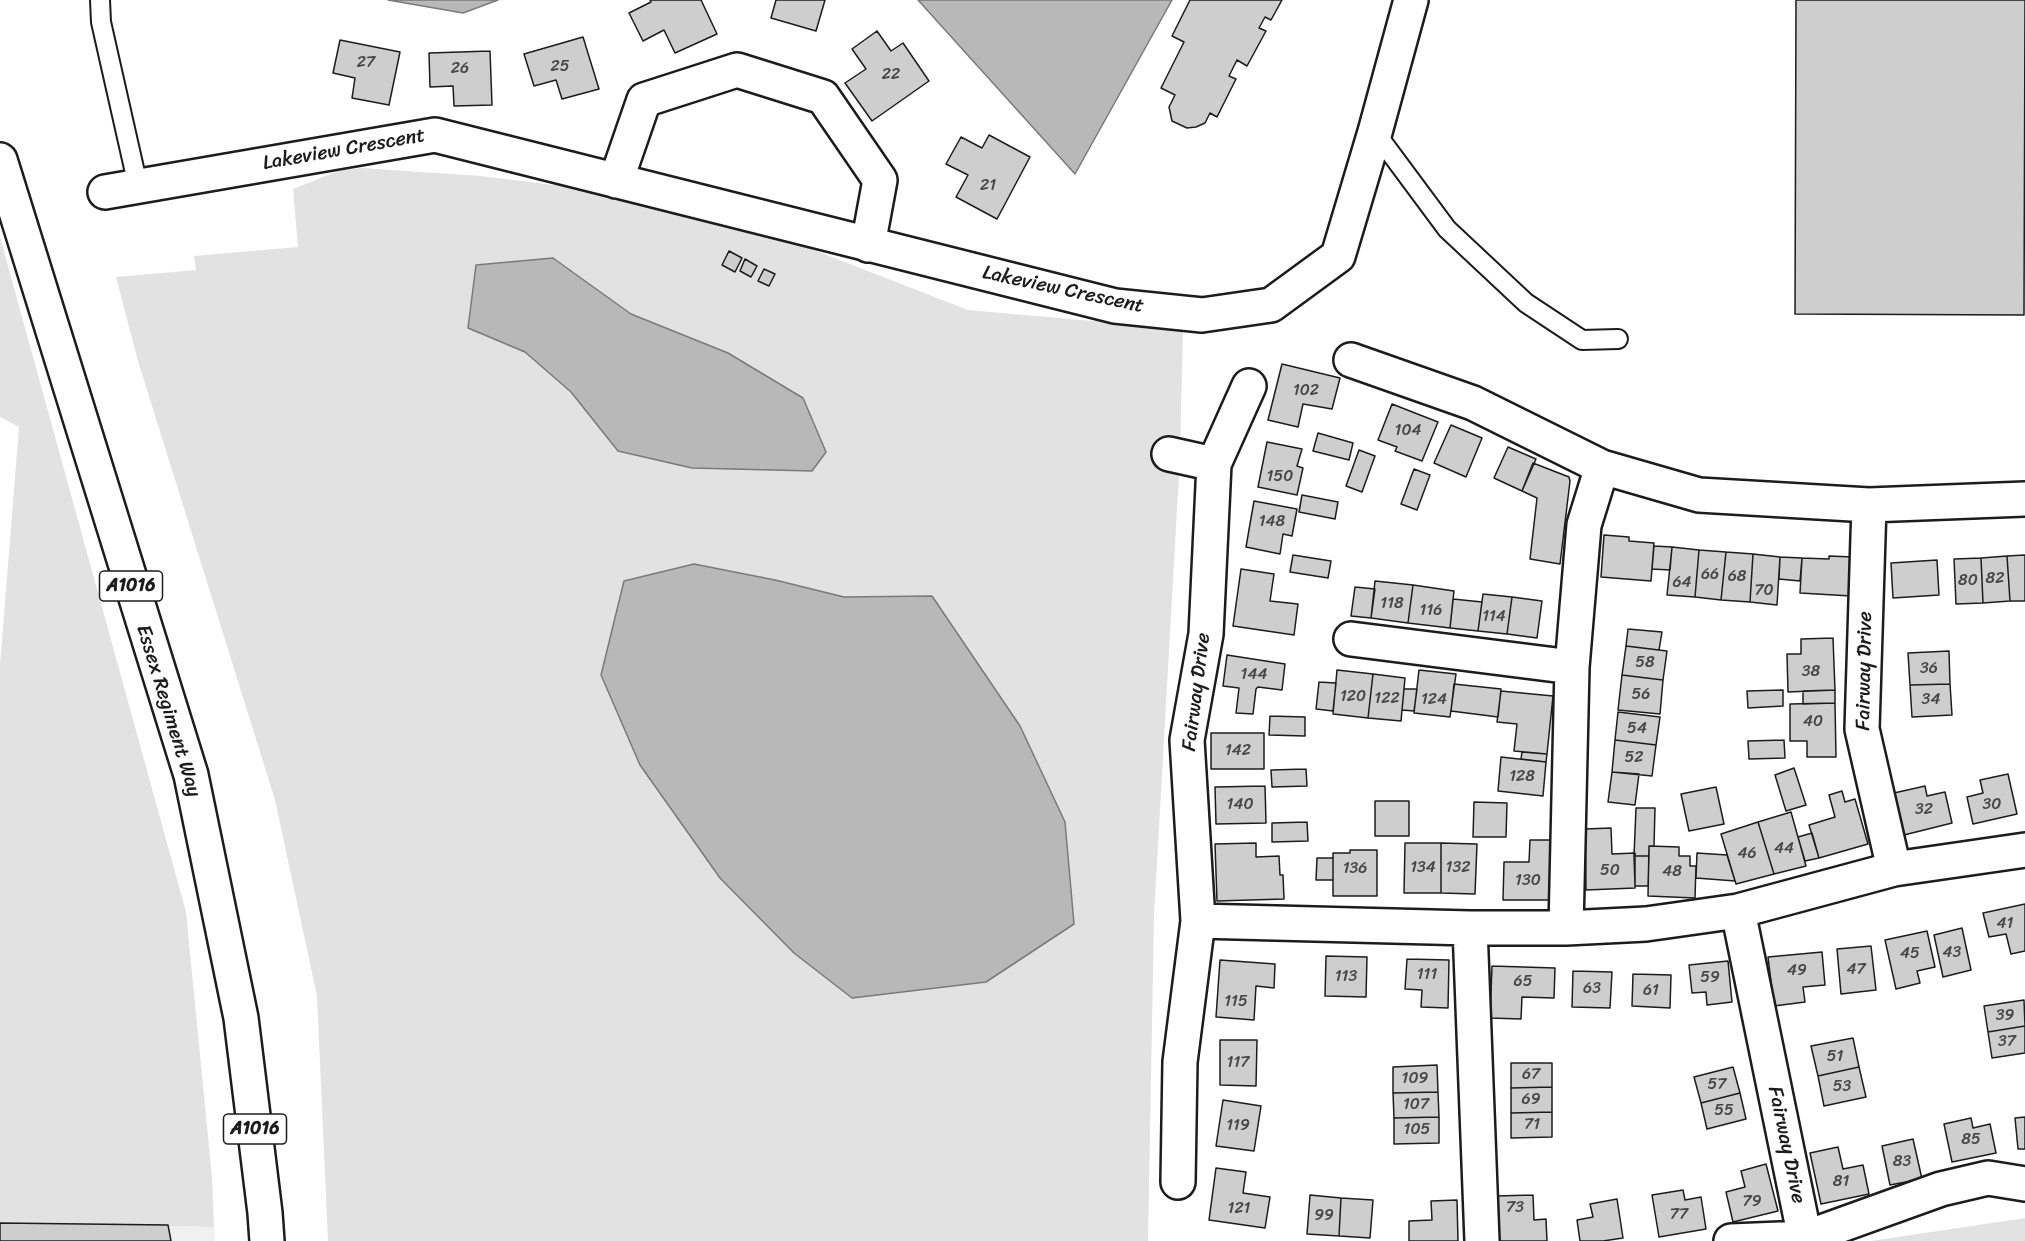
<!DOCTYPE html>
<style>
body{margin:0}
canvas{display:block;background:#fff}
</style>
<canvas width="2025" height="1241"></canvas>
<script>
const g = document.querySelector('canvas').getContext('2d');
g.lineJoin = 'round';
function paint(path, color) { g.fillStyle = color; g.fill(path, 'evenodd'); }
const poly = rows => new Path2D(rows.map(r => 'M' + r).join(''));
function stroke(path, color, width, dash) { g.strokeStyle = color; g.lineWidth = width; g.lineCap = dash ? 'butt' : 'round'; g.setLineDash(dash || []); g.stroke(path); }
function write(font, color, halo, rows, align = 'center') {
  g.font = font + ' Sriracha,sans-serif'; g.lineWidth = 4.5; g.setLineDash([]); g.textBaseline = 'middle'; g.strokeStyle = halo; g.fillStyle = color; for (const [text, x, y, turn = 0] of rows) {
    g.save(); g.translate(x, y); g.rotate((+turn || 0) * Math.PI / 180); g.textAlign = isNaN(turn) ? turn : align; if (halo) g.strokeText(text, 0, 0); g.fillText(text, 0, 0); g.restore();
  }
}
paint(poly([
 [0,1223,214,1227,215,1241,0,1241]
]), '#f0f0f0');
paint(poly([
 [362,168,481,176,594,190,719,219,819,252,968,310,1183,329,1180,457,1154,915,1148,1241,328,1241,317,996,275,800,138,361,116,277,196,270,194,256,298,247,293,189,338,171],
 [0,237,186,912,212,1177,214,1227,0,1223,0,665,19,427,0,417],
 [2025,1218,2025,1241,1871,1241]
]), '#e2e2e2');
const water = poly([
 [388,0,498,0,463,13,388,0],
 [918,0,1172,0,1075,174,918,0],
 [553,258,631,314,728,353,803,398,826,452,812,471,692,468,618,451,571,392,525,352,468,328,476,265,553,258],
 [694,564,775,580,844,597,932,596,1020,726,1065,822,1074,924,986,982,852,998,794,953,720,878,640,765,601,675,624,581,694,564]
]);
paint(water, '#b8b8b8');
stroke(water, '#7a7a7a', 1.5);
const building = poly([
 [650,0,701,0,717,34,675,53,664,30,643,41,629,13,651,2,650,0],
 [776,0,825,0,816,31,771,18,776,0],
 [1190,0,1282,0,1271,20,1265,17,1259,28,1266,31,1247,66,1237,60,1229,76,1236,79,1217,117,1210,113,1205,123,1196,127,1187,128,1172,121,1169,107,1175,95,1161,88,1184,42,1172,36,1190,0],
 [1796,0,2025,0,2024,315,1795,314,1796,0],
 [877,31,891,51,903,43,929,81,872,121,845,83,866,69,852,49,877,31],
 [583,37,599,89,562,99,556,80,534,86,524,54,583,37],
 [340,40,400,52,389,105,352,98,355,78,333,73,340,40],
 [490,51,492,105,454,106,453,86,430,87,429,53,490,51],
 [989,135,1030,157,997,219,956,197,968,175,946,164,961,137,982,148,989,135],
 [729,251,742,258,735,272,722,265,729,251],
 [745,259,757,266,751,277,740,271,745,259],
 [764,269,775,274,769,286,758,281,764,269],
 [1282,364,1340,378,1332,409,1303,404,1298,427,1268,420,1282,364],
 [1392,404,1438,422,1422,461,1395,451,1397,447,1378,440,1392,404],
 [1451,425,1482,438,1466,477,1434,463,1451,425],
 [1318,433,1353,443,1349,460,1313,451,1318,433],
 [1267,442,1302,449,1297,466,1303,468,1297,495,1258,487,1267,442],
 [1508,447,1536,459,1522,491,1494,478,1508,447],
 [1359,450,1375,456,1362,492,1346,486,1359,450],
 [1533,463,1569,477,1570,481,1560,564,1530,559,1537,498,1522,491,1533,463],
 [1414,469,1430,475,1417,510,1401,504,1414,469],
 [1302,495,1338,502,1335,519,1299,512,1302,495],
 [1254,501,1297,509,1292,536,1283,534,1280,554,1246,547,1254,501],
 [1604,535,1629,537,1629,541,1654,543,1651,581,1601,577,1604,535],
 [1654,546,1672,547,1670,570,1652,569,1654,546],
 [1672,547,1699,550,1695,597,1667,595,1672,547],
 [1699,550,1726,552,1721,600,1695,597,1699,550],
 [1726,552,1753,554,1750,602,1721,600,1726,552],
 [1753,554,1780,557,1777,605,1750,602,1753,554],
 [1293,555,1331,561,1328,578,1290,572,1293,555],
 [2025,555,2025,601,2010,601,2007,556,2025,555],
 [1829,556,1853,557,1851,596,1800,593,1802,558,1829,559,1829,556],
 [2007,556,2010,601,1983,603,1981,558,2007,556],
 [1780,557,1802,558,1800,581,1779,579,1780,557],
 [1981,558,1983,603,1956,604,1954,559,1981,558],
 [1937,560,1939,595,1893,598,1891,563,1937,560],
 [1241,569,1274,574,1270,601,1298,604,1294,635,1233,626,1241,569],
 [1375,581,1413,585,1408,623,1371,618,1375,581],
 [1413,585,1454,591,1450,628,1408,623,1413,585],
 [1355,587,1375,589,1371,618,1351,616,1355,587],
 [1483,594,1512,597,1507,634,1478,631,1483,594],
 [1512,597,1542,601,1537,638,1507,634,1512,597],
 [1453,599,1482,602,1478,631,1450,628,1453,599],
 [1628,629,1662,632,1659,650,1626,646,1628,629],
 [1833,638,1835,690,1788,692,1787,654,1801,654,1801,639,1833,638],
 [1626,646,1667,651,1663,680,1622,675,1626,646],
 [1949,651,1950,684,1910,685,1908,653,1949,651],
 [1227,655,1285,664,1282,690,1258,687,1256,689,1253,714,1236,713,1239,688,1223,686,1227,655],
 [1337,670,1373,674,1368,718,1333,714,1337,670],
 [1419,670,1456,674,1450,717,1414,713,1419,670],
 [1373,674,1405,678,1401,721,1368,718,1373,674],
 [1622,675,1663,680,1660,714,1618,710,1622,675],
 [1319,682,1336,683,1333,711,1316,709,1319,682],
 [1454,684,1501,689,1498,717,1451,711,1454,684],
 [1950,684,1952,715,1912,717,1910,685,1950,684],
 [1404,689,1417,689,1414,711,1402,710,1404,689],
 [1783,690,1783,706,1748,708,1747,691,1783,690],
 [1835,690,1835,703,1803,704,1803,691,1835,690],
 [1501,691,1553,696,1547,754,1514,751,1517,724,1497,722,1501,691],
 [1835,703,1836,757,1807,757,1807,741,1790,741,1790,704,1835,703],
 [1618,712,1660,717,1656,745,1615,740,1618,712],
 [1270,716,1305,717,1305,736,1269,735,1270,716],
 [1211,733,1264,733,1264,769,1211,769,1211,733],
 [1615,740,1656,745,1652,776,1612,772,1615,740],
 [1784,740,1785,758,1749,759,1748,741,1784,740],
 [1522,752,1547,754,1546,762,1521,759,1522,752],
 [1501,757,1546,762,1543,796,1498,791,1501,757],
 [1794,768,1806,805,1786,811,1775,775,1794,768],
 [1306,769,1307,786,1272,787,1271,770,1306,769],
 [1612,772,1639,774,1635,805,1608,802,1612,772],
 [2008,774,2017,814,1973,824,1967,797,1983,793,1980,780,2008,774],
 [1265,786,1266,823,1216,824,1215,787,1265,786],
 [1925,786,1927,796,1945,792,1952,823,1904,835,1894,793,1925,786],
 [1716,787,1724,824,1689,831,1681,794,1716,787],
 [1842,791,1845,802,1855,799,1868,844,1819,858,1809,825,1835,817,1829,795,1842,791],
 [1375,801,1409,801,1409,836,1375,836,1375,801],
 [1474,802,1507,803,1506,837,1473,837,1474,802],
 [1636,808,1655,808,1654,846,1649,846,1649,856,1634,856,1636,808],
 [1791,812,1806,866,1774,874,1758,822,1791,812],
 [1307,822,1308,841,1272,842,1272,823,1307,822],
 [1758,822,1774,874,1736,884,1721,834,1758,822],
 [1611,828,1612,854,1635,853,1635,888,1586,890,1585,829,1611,828],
 [1812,833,1819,858,1805,861,1798,837,1812,833],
 [1530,840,1554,840,1553,900,1503,900,1504,862,1529,862,1530,840],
 [1256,843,1256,857,1279,856,1280,875,1283,875,1284,899,1217,901,1215,844,1256,843],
 [1405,843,1441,843,1441,893,1404,893,1405,843],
 [1441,843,1477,844,1475,894,1441,893,1441,843],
 [1649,846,1679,847,1679,856,1690,856,1690,866,1696,866,1695,898,1648,896,1649,846],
 [1350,850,1377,850,1377,896,1333,896,1333,853,1350,853,1350,850],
 [1697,853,1727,855,1735,881,1696,878,1697,853],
 [1634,856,1649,856,1648,886,1635,886,1634,856],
 [1317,858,1333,858,1333,880,1316,880,1317,858],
 [2025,904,2025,951,2011,954,2006,934,1989,937,1983,913,2025,904],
 [1962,928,1971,970,1943,977,1934,935,1962,928],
 [1927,931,1935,967,1917,971,1920,983,1896,989,1885,940,1927,931],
 [1871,946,1876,990,1841,994,1837,949,1871,946],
 [1822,952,1825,985,1803,987,1805,1002,1774,1006,1768,957,1822,952],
 [1326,956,1367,957,1366,997,1325,996,1326,956],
 [1407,959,1449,960,1448,1008,1421,1007,1422,990,1405,989,1407,959],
 [1220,960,1275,964,1274,988,1256,986,1254,1020,1216,1017,1220,960],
 [1728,961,1732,1002,1707,1005,1706,992,1692,993,1689,965,1728,961],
 [1492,966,1555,968,1554,998,1522,997,1521,1019,1490,1018,1492,966],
 [1573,971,1612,972,1610,1008,1572,1007,1573,971],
 [1633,974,1671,975,1670,1008,1632,1006,1633,974],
 [2024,1000,2025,1026,1988,1032,1984,1006,2024,1000],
 [2025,1026,2025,1053,1992,1058,1988,1032,2025,1026],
 [1853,1038,1859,1067,1818,1076,1811,1046,1853,1038],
 [1220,1040,1257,1040,1256,1086,1220,1085,1220,1040],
 [1511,1063,1552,1063,1552,1087,1511,1088,1511,1063],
 [1437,1065,1438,1092,1393,1093,1393,1067,1437,1065],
 [1733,1067,1740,1093,1701,1103,1694,1077,1733,1067],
 [1859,1067,1866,1097,1824,1106,1818,1076,1859,1067],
 [1552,1087,1552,1112,1511,1113,1511,1088,1552,1087],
 [1438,1092,1439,1117,1394,1118,1393,1093,1438,1092],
 [1740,1093,1746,1119,1707,1129,1701,1103,1740,1093],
 [1223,1100,1261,1106,1254,1151,1216,1146,1223,1100],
 [1552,1112,1552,1137,1511,1138,1511,1113,1552,1112],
 [1439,1117,1439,1143,1394,1144,1394,1118,1439,1117],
 [2025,1117,2025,1149,2018,1149,2015,1118,2025,1117],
 [1971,1118,1973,1128,1990,1124,1996,1153,1952,1162,1944,1124,1971,1118],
 [1913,1139,1922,1179,1890,1185,1882,1146,1913,1139],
 [1838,1147,1843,1169,1863,1165,1869,1194,1821,1204,1810,1153,1838,1147],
 [1766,1164,1778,1211,1733,1222,1726,1192,1745,1187,1741,1171,1766,1164],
 [1216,1168,1246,1172,1243,1193,1270,1197,1265,1228,1209,1220,1216,1168],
 [1683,1190,1685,1200,1701,1197,1706,1229,1659,1237,1652,1195,1683,1190],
 [1310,1195,1341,1198,1339,1236,1307,1234,1310,1195],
 [1533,1195,1534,1220,1546,1219,1547,1241,1497,1241,1496,1196,1533,1195],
 [1341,1198,1373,1200,1370,1238,1339,1236,1341,1198],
 [1617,1199,1623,1238,1603,1241,1580,1241,1577,1220,1593,1217,1590,1204,1617,1199],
 [1457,1200,1458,1241,1409,1241,1409,1221,1432,1220,1431,1201,1457,1200],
 [0,1223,168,1225,171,1241,0,1241,0,1223]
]);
paint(building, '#cecece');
stroke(building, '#1c1c1c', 1.5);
const service = poly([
 [100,0,101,22,138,186],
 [1375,132,1447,229,1526,303,1582,340,1618,339]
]);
const minor = poly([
 [616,181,644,100,737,70,823,97,880,180,868,245],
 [105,192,435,135,1115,306,1202,315,1271,305,1338,256,1375,132,1411,0],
 [1351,360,1473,403,1602,467,1699,495,1869,505,2025,499],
 [1169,454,1214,464],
 [1869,505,1862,729,1894,869],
 [1351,639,1572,667],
 [1738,911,1805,1238],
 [1198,921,1470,928,1566,928,1646,924,1738,911,1894,869,2025,850],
 [1470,928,1482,1241],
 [1566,928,1572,667,1584,525,1602,467],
 [1178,1182,1180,1062,1198,921,1187,740,1206,634,1214,464,1249,386],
 [1731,1241,1805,1238,1941,1189,1988,1178,2025,1184]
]);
const primary = poly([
 [0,160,191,775,241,1018,265,1213,267,1241]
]);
stroke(service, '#1c1c1c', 22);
stroke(minor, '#1c1c1c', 38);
stroke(primary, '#1c1c1c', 38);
stroke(service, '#fff', 18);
stroke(minor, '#fff', 33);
stroke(primary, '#fff', 33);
write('16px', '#484848', null, [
 ["27",366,63],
 ["25",560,67],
 ["26",460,69],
 ["22",891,75],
 ["21",988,186],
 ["102",1306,391],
 ["104",1408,431],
 ["150",1280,477],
 ["148",1272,522],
 ["66",1710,575],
 ["68",1737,577],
 ["82",1995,579],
 ["80",1968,581],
 ["64",1682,583],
 ["70",1764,591],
 ["118",1392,604],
 ["116",1431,611],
 ["114",1494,617],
 ["58",1645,663],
 ["36",1929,669],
 ["38",1811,672],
 ["144",1254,675],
 ["56",1641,695],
 ["120",1353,697],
 ["122",1387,699],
 ["124",1434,700],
 ["34",1931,700],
 ["40",1813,722],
 ["54",1637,729],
 ["142",1238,751],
 ["52",1634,758],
 ["128",1522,777],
 ["140",1240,805],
 ["30",1992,805],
 ["32",1924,810],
 ["44",1784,849],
 ["46",1747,854],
 ["134",1423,868],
 ["132",1458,868],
 ["136",1355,869],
 ["50",1610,871],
 ["48",1672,872],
 ["130",1528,881],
 ["41",2005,924],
 ["43",1952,953],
 ["45",1910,954],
 ["47",1856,970],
 ["49",1797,971],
 ["111",1427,975],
 ["113",1346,977],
 ["59",1710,978],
 ["65",1523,982],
 ["63",1592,989],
 ["61",1651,991],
 ["115",1236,1002],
 ["39",2005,1016],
 ["37",2007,1042],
 ["51",1835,1057],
 ["117",1238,1063],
 ["67",1531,1075],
 ["109",1415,1079],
 ["57",1717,1085],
 ["53",1842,1087],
 ["69",1531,1100],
 ["107",1416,1105],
 ["55",1724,1111],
 ["71",1532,1125],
 ["119",1238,1126],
 ["105",1417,1130],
 ["85",1971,1140],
 ["83",1902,1162],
 ["81",1841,1182],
 ["79",1752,1202],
 ["73",1515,1208],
 ["121",1239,1209],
 ["77",1679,1215],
 ["99",1324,1216]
]);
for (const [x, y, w] of [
 [131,586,63],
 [255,1129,63]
]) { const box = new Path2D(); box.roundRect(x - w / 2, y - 15, w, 30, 4.5); g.fillStyle = '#fff'; g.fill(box); stroke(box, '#1c1c1c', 1.5); }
write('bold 18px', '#1c1c1c', null, [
 ["A1016",131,586],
 ["A1016",255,1129]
]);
write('20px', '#1c1c1c', '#fff', [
 ["Lakeview Crescent",344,150,-10],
 ["Lakeview Crescent",1063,290,12],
 ["Fairway Drive",1865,671,-89],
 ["Fairway Drive",1197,692,-83],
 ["Essex Regiment Way",168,711,73],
 ["Fairway Drive",1786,1145,78]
]);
</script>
